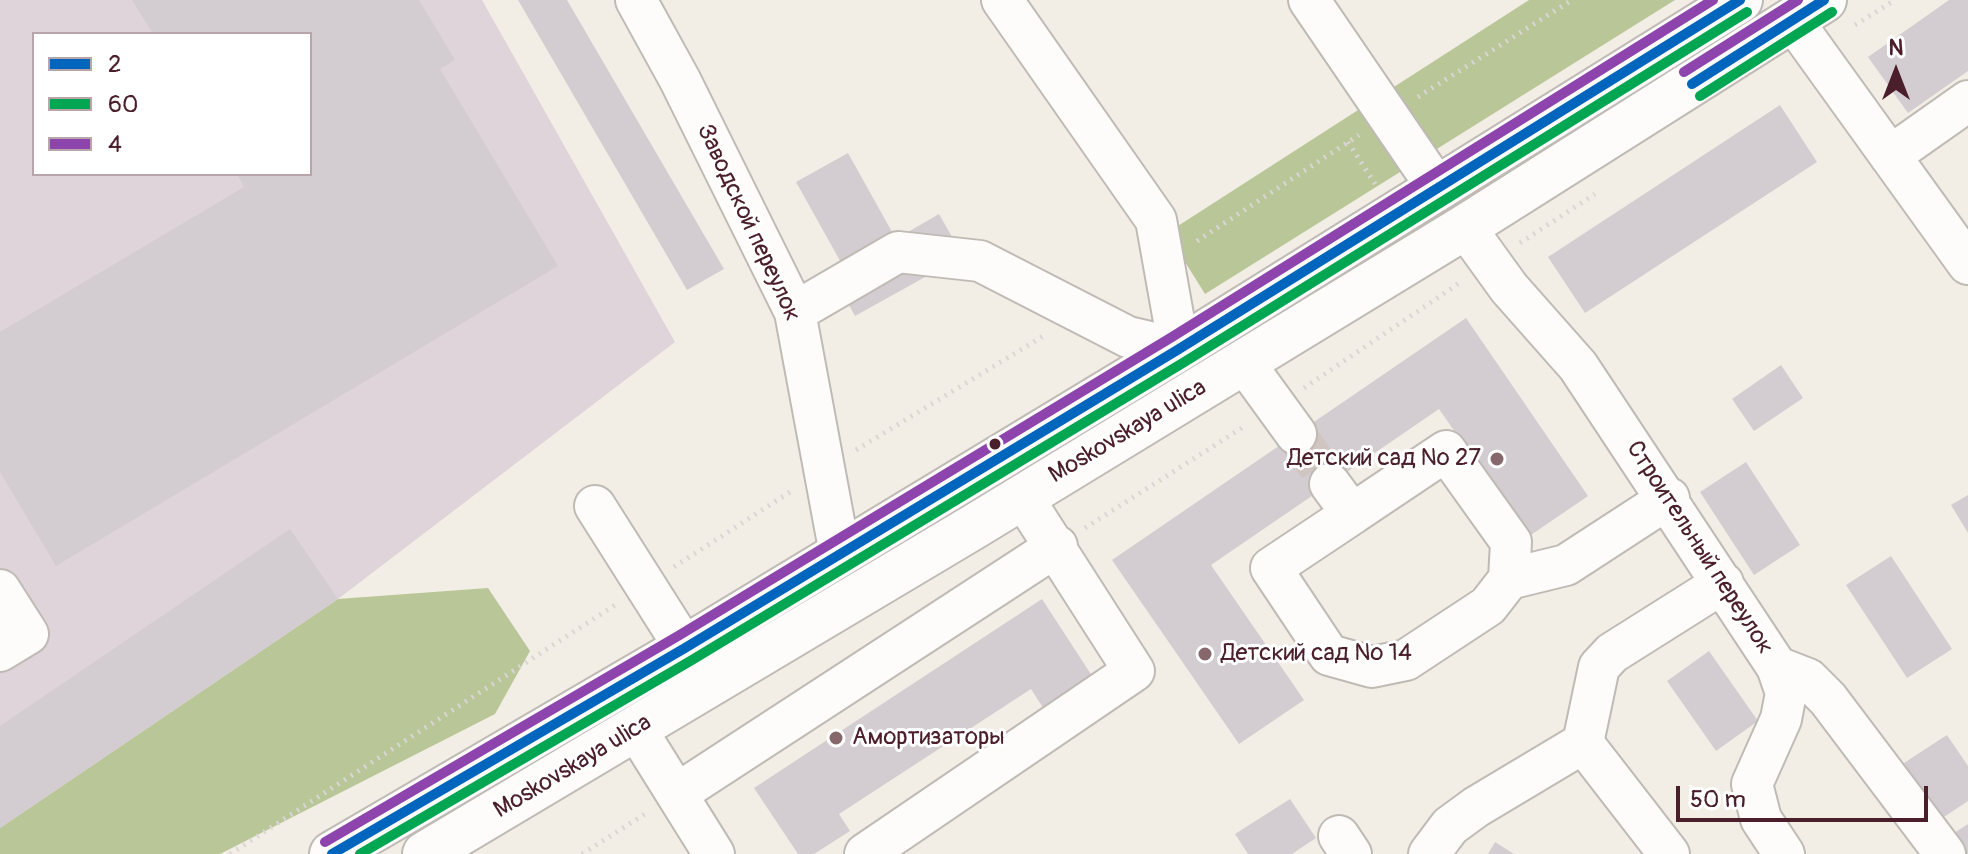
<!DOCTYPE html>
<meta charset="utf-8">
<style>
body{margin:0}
#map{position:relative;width:1968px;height:854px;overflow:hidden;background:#f2eee5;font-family:Pangolin,sans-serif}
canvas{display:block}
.legend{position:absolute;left:32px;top:32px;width:280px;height:144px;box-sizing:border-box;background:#fff;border:2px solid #b7a5aa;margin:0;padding:10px 14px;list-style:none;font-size:24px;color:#4a1f2b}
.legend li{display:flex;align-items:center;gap:16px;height:40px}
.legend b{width:40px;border:2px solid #b7a5aa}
.north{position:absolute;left:1856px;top:32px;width:80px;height:80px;-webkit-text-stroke:6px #fff;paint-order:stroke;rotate:0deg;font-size:22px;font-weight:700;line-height:32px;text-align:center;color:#4a1f2b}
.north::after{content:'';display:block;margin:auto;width:28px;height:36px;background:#4a1f2b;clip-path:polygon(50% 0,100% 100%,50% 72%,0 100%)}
.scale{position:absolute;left:1676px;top:786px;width:252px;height:36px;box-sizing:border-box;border:4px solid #4a1f2b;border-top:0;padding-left:10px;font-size:24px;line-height:28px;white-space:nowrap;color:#4a1f2b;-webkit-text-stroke:6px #fff;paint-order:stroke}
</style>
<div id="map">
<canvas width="1968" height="854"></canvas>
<ul class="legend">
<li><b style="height:10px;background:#0065bd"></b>2</li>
<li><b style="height:10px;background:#00a651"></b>60</li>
<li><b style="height:10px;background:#8e44ad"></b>4</li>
</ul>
<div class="north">N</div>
<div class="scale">50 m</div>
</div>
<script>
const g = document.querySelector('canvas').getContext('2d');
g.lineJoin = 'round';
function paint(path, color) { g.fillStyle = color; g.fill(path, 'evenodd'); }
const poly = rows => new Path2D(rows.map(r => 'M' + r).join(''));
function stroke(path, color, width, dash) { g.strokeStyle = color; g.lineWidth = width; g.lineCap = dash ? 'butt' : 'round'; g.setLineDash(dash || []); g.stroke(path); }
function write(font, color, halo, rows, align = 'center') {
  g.font = font + ' Pangolin,sans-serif'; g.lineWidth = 6; g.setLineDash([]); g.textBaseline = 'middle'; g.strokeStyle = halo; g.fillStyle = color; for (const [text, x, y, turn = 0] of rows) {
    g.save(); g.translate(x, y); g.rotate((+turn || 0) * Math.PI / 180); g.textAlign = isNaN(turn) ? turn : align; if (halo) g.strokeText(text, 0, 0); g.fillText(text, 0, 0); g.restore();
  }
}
paint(poly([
 [0,0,482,0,675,342,338,599,0,828],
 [34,34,310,34,310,174,34,174]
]), '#ded4da');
paint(poly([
 [1529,0,1675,0,1205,294,1167,233],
 [488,588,530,651,495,714,220,854,0,854,0,828,338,599]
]), '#b9c697');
paint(poly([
 [132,0,419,0,455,60,440,69,558,266,56,566,0,472,0,332,244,187,237,174,310,174,310,34,153,34],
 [518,0,567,0,724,269,687,290],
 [1949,0,1968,0,1968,71,1908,113,1868,57],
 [1780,105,1817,162,1585,313,1548,257],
 [848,153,896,239,939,214,963,256,855,316,831,273,843,266,796,182],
 [1466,318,1588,496,1528,537,1439,409,1211,565,1304,700,1239,744,1112,560],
 [1781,365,1803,398,1754,431,1732,399],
 [1746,462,1800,545,1754,575,1700,492],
 [1968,495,1968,533,1951,505],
 [290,529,338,599,0,828,0,726],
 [1891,556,1952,649,1907,678,1846,585],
 [1042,599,1096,682,1047,714,1031,689,839,814,850,831,814,854,798,854,754,788],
 [1709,651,1758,721,1716,751,1667,681],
 [1947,735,1968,766,1968,801,1941,819,1904,763],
 [1290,799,1316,838,1292,854,1248,854,1235,834],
 [1968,824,1968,854,1967,854,1954,833],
 [1495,842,1514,854,1488,854]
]), '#d3cdd1');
stroke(poly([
 [1296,434,1330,484]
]), '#d0c5c0', 40, [40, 20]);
const minor = poly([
 [636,0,680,80,795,312,840,554],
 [1309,0,1438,189],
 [1793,21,1968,264],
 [1890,156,1968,101],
 [1465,227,1509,288,1578,366,1777,667,1808,679,1828,699,1945,854],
 [795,312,898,252,980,261,1128,337,1179,349,1156,220,1002,0],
 [1243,361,1296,434],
 [1330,484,1352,514,1271,568,1329,655,1372,667,1406,660,1488,606,1509,579,1511,542,1446,451,1352,514],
 [595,506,685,648],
 [1509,579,1566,565,1669,498],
 [0,590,28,634,0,651],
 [1777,667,1786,693,1781,719,1752,784,1761,819,1784,854],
 [636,729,714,854],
 [1583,743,1669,854],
 [678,793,1057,546],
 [1339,836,1351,854],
 [865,854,1134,671,1022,496],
 [1429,854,1450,826,1476,807,1583,743,1599,667,1612,653,1723,583]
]);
const major = poly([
 [332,854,685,648,1179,349,1740,0],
 [425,854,975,526,1465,227,1824,0]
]);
stroke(minor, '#c0bab5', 44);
stroke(major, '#c0bab5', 48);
stroke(poly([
 [1855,25,1895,0],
 [1418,97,1572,0],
 [1348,142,1375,184],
 [1197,241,1359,135],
 [1520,243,1595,194],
 [1304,388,1461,282],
 [856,450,1045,335],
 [1085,528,1245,426],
 [674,567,793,490],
 [230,854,615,605],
 [582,854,645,814]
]), '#d9d6d5', 5, [2, 6]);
stroke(minor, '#fdfcfb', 40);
stroke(major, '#fdfcfb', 44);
stroke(poly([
 [1692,84,1824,0],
 [332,854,685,648,1179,349,1740,0]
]), '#0065bd', 10);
stroke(poly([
 [1700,96,1832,12],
 [360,854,692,660,1186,361,1747,12]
]), '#00a651', 10);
stroke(poly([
 [1684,72,1798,0],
 [325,842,678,636,1172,337,1713,0]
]), '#8e44ad', 10);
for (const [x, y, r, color] of [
 [995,444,7,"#4a1f2b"],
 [1497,459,8,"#85676c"],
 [1205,654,8,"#85676c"],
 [836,738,8,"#85676c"]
]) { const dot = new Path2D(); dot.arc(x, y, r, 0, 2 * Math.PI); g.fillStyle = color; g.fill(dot); stroke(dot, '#fff', 3); }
write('24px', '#4a1f2b', '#fff', [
 ["Заводской переулок",748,223,65],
 ["Moskovskaya ulica",1128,432,-31],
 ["Строительный переулок",1699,548,57],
 ["Moskovskaya ulica",573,767,-31]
]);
write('24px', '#4a1f2b', '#fff', [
 ["Детский сад № 27",1481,459,"right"],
 ["Детский сад № 14",1221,654],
 ["Амортизаторы",852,738]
], 'left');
</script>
